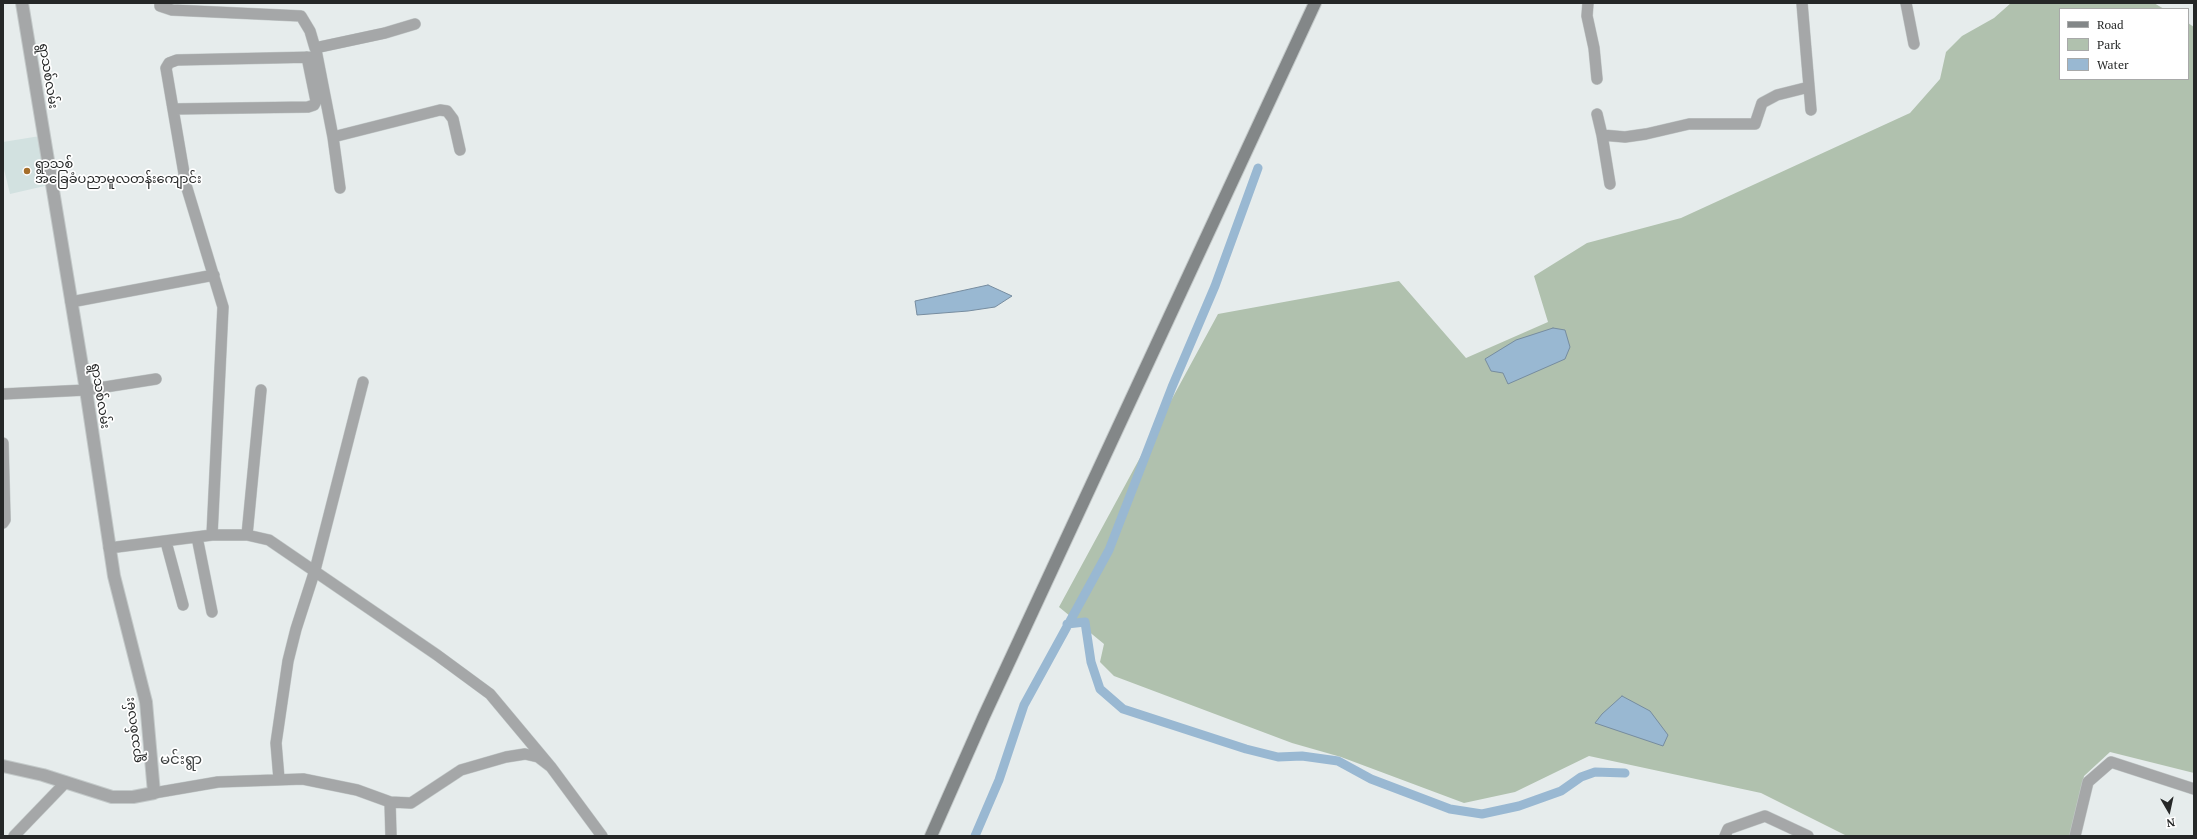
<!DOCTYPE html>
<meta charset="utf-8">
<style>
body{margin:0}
#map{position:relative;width:2197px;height:839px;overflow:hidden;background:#e6ecec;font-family:"PT Serif",serif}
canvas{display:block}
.frame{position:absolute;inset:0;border:4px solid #252727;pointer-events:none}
.legend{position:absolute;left:2059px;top:8px;width:130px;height:72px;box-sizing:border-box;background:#fff;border:1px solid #a8a9a9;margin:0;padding:5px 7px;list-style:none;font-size:12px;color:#252727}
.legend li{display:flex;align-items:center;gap:8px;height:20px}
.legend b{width:20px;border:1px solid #a8a9a9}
.north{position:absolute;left:2149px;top:791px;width:40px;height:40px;-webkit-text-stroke:3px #fff;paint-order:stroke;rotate:171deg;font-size:11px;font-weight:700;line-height:16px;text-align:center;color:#252727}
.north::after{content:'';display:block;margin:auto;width:14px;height:18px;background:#252727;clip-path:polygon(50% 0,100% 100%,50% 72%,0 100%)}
</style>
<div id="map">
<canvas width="2197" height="839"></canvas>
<div class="frame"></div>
<ul class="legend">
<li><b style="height:5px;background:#838788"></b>Road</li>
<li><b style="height:11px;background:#b0c1ae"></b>Park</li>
<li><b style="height:11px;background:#99b8d2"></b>Water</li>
</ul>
<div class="north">N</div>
</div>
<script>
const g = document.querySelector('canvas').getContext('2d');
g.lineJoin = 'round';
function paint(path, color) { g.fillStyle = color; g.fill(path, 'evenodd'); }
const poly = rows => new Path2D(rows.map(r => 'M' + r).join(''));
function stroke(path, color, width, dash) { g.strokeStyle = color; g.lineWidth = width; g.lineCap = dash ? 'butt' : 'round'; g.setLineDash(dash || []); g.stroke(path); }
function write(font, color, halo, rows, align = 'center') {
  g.font = font + ' "PT Serif","Noto Sans Myanmar",serif'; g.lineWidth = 3.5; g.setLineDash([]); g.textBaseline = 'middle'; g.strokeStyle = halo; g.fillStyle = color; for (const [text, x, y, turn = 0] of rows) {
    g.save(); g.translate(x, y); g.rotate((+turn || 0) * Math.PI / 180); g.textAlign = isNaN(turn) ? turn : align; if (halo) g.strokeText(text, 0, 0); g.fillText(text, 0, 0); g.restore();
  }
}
paint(poly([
 [40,136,49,185,10,194,3,165,3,142]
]), '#d2e1e0');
paint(poly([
 [2011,3,2154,3,2164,9,2060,9,2060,79,2188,79,2188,23,2194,27,2194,773,2110,752,2084,776,2074,836,1847,836,1761,793,1589,756,1515,792,1464,803,1341,757,1292,743,1114,676,1100,662,1104,644,1059,607,1218,314,1399,281,1466,358,1548,322,1534,276,1587,243,1681,218,1910,113,1940,79,1946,52,1962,36,1994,18]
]), '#b0c1ae');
const water = poly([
 [988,285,1012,296,995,307,968,311,917,315,915,301,988,285],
 [1553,328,1565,330,1570,347,1565,359,1508,384,1503,373,1491,371,1485,359,1516,340,1553,328],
 [1622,696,1650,711,1668,735,1663,746,1595,723,1602,714,1622,696]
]);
paint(water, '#99b8d2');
stroke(water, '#768c9f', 1);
stroke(poly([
 [1067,624,1085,622,1091,662,1100,689,1123,709,1246,749,1278,757,1302,756,1338,761,1371,779,1450,809,1482,814,1519,806,1561,791,1581,777,1595,772,1625,773],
 [975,836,999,780,1024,705,1109,550,1172,387,1215,286,1258,168]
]), '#99b8d2', 9);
const minor = poly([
 [160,3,160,6,172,10,301,16,310,31,315,48,385,33,415,24],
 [1588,3,1587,16,1594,48,1597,79],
 [1802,3,1811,110],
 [1906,3,1914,44],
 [316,50,333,137,340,188],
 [174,109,308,107,314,105,316,101,307,57],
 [1597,114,1602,135],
 [333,137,440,110,447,111,453,119,460,150],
 [1610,184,1602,135,1625,137,1646,134,1689,124,1755,124,1762,103,1777,95,1809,87],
 [71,302,214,275],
 [3,394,86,390,156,379],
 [3,443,5,520,3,523],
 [212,535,223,307,186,185,166,68,169,63,177,60,317,57],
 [247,535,261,390],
 [197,537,212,612],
 [166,542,183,605],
 [109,548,212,535,247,535,269,540,437,655,490,694,551,767],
 [279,779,276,743,288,661,296,629,315,570,363,382],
 [154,793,218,782,303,779,357,790,390,802,411,803,461,770,506,757,525,754,538,757,551,767,602,836],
 [390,802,391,836],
 [14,836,66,782],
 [1725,836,1728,829,1765,816,1808,836],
 [2075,836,2088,782,2111,762,2194,789]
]);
const tertiary = poly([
 [3,766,43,775,112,797,133,797,154,793,146,702,114,576,86,390,22,3]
]);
const secondary = poly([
 [931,836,984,716,1315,3]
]);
stroke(minor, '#c3c9c9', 12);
stroke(tertiary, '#c3c9c9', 14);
stroke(secondary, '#c3c9c9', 14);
stroke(minor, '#a5a7a8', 11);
stroke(tertiary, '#a5a7a8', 12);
stroke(secondary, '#838788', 12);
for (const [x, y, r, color] of [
 [27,171,4,"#a56e2a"]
]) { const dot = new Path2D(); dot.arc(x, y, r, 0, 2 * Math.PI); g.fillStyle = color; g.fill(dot); stroke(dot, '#fff', 1.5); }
write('13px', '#252727', '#fff', [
 ["ရွာသစ်လမ်း",48,76,81],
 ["ရွာသစ်လမ်း",100,396,81],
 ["ရွာသစ်လမ်း",134,730,-97]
]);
write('13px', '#252727', '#fff', [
 ["ရွာသစ်",35,164],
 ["အခြေခံပညာမူလတန်းကျောင်း",35,179]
], 'left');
write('15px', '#3e4242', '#fff', [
 ["မင်းရွာ",181,760]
]);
</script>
